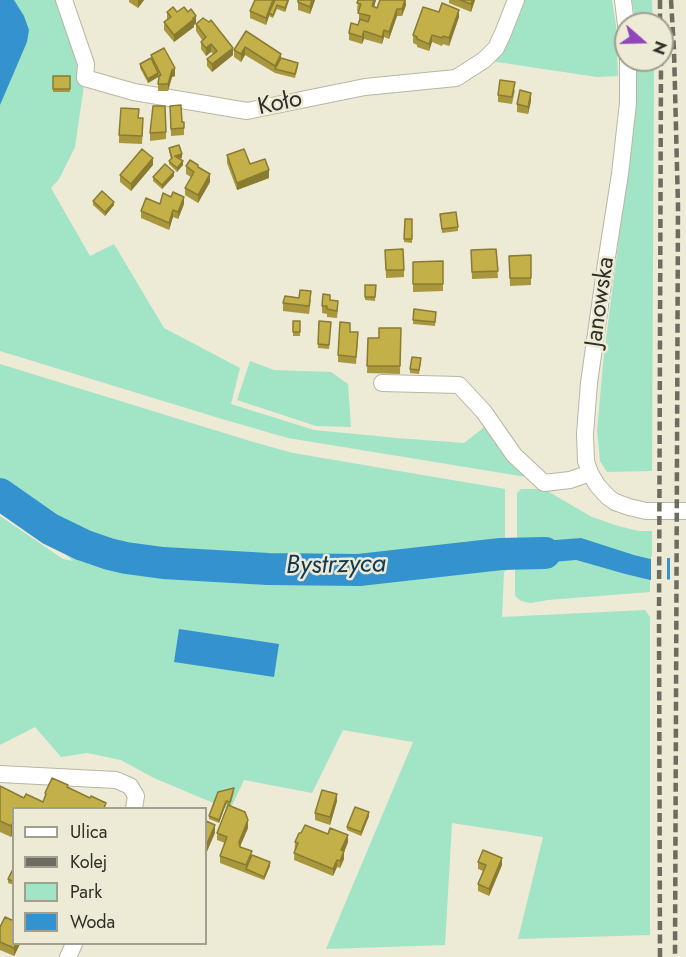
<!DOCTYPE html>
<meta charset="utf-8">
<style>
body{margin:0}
#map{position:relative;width:686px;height:957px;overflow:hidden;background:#edead6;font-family:Jost,sans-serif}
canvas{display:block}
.legend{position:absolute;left:12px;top:807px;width:195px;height:138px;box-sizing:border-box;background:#edead6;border:2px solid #a19f90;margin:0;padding:8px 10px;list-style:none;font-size:18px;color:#2f2e27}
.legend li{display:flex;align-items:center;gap:12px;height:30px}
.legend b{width:30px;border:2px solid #a19f90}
.north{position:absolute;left:614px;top:12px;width:60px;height:60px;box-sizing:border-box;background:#edead6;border:2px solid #a19f90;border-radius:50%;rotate:110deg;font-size:16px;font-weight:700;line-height:24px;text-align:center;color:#2f2e27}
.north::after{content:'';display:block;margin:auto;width:21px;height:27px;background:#9147ba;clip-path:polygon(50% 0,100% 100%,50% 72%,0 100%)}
</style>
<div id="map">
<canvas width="686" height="957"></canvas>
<ul class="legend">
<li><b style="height:8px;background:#fff"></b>Ulica</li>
<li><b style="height:8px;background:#6e6c61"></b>Kolej</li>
<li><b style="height:16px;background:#a2e4c6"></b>Park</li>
<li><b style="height:16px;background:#3493cf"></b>Woda</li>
</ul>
<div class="north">N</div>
</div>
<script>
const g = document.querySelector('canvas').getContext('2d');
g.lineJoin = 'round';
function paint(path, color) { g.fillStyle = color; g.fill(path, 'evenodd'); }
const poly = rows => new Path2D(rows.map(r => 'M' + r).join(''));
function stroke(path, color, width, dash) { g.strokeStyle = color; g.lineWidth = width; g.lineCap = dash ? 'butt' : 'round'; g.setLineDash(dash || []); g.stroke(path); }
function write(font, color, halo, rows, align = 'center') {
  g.font = font + ' Jost,sans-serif'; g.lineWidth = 5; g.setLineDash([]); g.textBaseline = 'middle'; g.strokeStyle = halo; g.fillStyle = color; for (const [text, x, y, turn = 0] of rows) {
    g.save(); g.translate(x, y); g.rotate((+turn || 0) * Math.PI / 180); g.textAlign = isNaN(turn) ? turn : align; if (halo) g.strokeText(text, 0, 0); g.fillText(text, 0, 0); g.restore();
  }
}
paint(poly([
 [0,0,61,0,85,78,75,147,59,179,51,188,90,256,114,244,164,328,240,368,231,404,314,430,397,438,464,443,487,425,526,477,288,438,222,419,0,351],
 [516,0,612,0,616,25,618,76,597,77,484,60],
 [632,0,652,0,653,24,636,24],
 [637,60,654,60,652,471,607,472,600,461,597,431,604,354,636,107],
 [250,361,274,370,331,372,348,384,351,427,316,426,237,400],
 [0,364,250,441,293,453,505,489,505,544,517,543,517,493,521,489,544,489,592,517,618,526,639,531,652,531,652,559,634,555,516,565,576,560,625,574,650,580,650,592,548,600,531,603,521,601,515,596,515,565,504,572,502,617,645,610,650,617,650,935,518,939,543,837,452,823,445,945,326,949,413,742,343,730,312,793,244,780,230,810,154,778,121,760,87,753,61,757,35,727,0,745,0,516,63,559,73,561,0,494]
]), '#a2e4c6');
paint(poly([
 [0,0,14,0,24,16,29,30,27,42,0,105],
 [581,538,634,555,651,559,686,557,686,579,650,580,625,574,576,560,516,565,501,554,517,543],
 [179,629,279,644,274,677,174,662]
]), '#3493cf');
paint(poly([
 [686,554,686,582,670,582,670,555],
 [667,555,667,582,651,582,651,556]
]), '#edead6');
stroke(poly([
 [0,494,50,529,83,545,109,554,126,558,163,563,268,569,359,570,501,554,545,553]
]), '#3493cf', 32);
const minor = poly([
 [64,0,86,64,85,78,134,92,247,111,365,87,456,78,484,60,496,48,503,33,516,0],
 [623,0,626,25],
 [628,60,628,103,620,174,606,263,589,383,585,434,586,461,590,473,597,485,608,497,615,502,629,507,646,511,686,511],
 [382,383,459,385,484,412,514,455,544,483,570,480,590,473],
 [0,774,116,780,130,786,136,796,134,808],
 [68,957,74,944]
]);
stroke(minor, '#b9b5a3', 18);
stroke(minor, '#fff', 16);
stroke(poly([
 [660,0,660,24],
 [671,0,674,50,678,206,675,957],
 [660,957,659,617,661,60]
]), '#6e6c61', 4.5, [9, 4.5]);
paint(poly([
 [129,0,144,0,138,8,129,2],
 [289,0,285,12,277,9,273,18,269,16,266,25,250,18,250,11],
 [298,0,315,0,310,14,298,10],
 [358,0,376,0,374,7,377,8,406,0,406,5,402,16,397,16,389,39,384,37,382,44,364,39,362,44,349,40,349,33,358,25,359,20,359,11,357,11],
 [449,0,475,0,471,12,449,3],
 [167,12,177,12,196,23,194,25,194,27,174,42,164,30,164,22,167,19],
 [439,12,459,17,449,46,443,44,442,46,432,42,429,51,417,47,417,45,413,43,413,35],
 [196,24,233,55,212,72,207,66,207,59,213,54,211,52,206,56,201,49,201,42,202,40,196,31],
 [246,31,281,58,298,67,295,78,275,73,245,55,241,62,234,57,234,50],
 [151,55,175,76,172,77,168,91,158,91,158,77,148,83,140,68,140,64,151,58],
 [53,76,70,76,70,92,53,92],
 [515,90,512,104,498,102,498,95],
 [531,101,528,114,517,112,517,104],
 [170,106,182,122,184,122,184,135,171,136],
 [139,118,143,126,142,144,119,143,119,135],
 [166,132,166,139,150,141,150,133],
 [169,148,182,158,179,158,183,165,177,172,169,164,169,161,171,159,169,151],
 [227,155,250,164,269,178,237,190,227,163],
 [153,165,131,191,120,182,120,175],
 [186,166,198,167,210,182,198,203,185,195,185,188,191,177,186,174],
 [174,176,162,189,153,181,153,177],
 [93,201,114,205,105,216,93,205],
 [160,204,184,204,178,219,173,217,169,230,141,218,141,211],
 [440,214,458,227,458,231,442,233],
 [405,219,412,219,412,243,404,242],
 [496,249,498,278,472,279,471,250],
 [385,250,404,270,404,277,386,278],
 [531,255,531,285,510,286,509,256],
 [443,261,443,291,413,292,413,262],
 [365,285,376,285,375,301,365,300],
 [299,298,311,299,309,314,283,311,283,303],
 [330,300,338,309,337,318,327,317,327,314,322,313,322,306],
 [414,309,436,316,435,326,413,324],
 [293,321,300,321,300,336,293,336],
 [319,321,331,322,329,349,318,348],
 [401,328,400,374,367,373,368,338,379,338],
 [350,332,358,340,356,364,338,362,338,355],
 [421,362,419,374,410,373,410,369],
 [0,786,24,798,43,802,45,797,45,793,68,787,106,808,14,808,14,831,11,837,0,832],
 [234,792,230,806,226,804,219,823,209,819,209,816],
 [337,801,330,825,315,820,315,813],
 [369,816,361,836,347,830,347,827],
 [248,828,240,846,252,855,270,866,264,880,220,863,220,856,225,843,217,840,217,833],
 [295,842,348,842,344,852,344,859,340,868,337,867,333,876,294,860],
 [478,862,502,865,489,896,478,891,478,884,483,871,478,869],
 [14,867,14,885,8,883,8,879],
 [0,927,20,944,14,956,0,950]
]), '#a9973e');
paint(poly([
 [138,0,144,0,138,8],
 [273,0,276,0,269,13,269,16,266,25,266,18],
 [288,0,289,0,285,12,285,8],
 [312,0,315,0,310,14,310,7],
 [374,0,376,0,372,14,372,6],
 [405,0,406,5,402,16,402,9],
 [472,0,475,0,471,12,471,4],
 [397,9,397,16,389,39,389,32],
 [459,10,459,17,449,46,449,38],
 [196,16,196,23,194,25,194,27,174,42,174,35],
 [384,30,384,37,382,44,382,37],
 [364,31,364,39,362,44,362,37],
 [432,35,432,42,429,51,429,44],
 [211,44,211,52,206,56,206,48],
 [245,47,245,55,241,62,241,54],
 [233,48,233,55,212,72,212,64],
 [281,54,281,61,275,69,275,66],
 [175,68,175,76,172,77,168,91,168,84,172,70],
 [158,73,158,77,148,83,148,79],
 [531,93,531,101,528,114,528,107],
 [182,154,182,158,175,160,175,156],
 [153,158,153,165,131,191,131,184],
 [183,161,183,165,177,172,177,168],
 [269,170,269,178,237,190,237,183],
 [174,172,174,176,162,189,162,185],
 [210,174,210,182,198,203,198,195],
 [184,197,184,204,178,219,178,212],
 [114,202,114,205,105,216,105,212],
 [173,210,173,217,169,230,169,223],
 [337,794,337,801,330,825,330,817],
 [226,801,226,804,219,823,219,820],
 [369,812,369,816,361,836,361,832],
 [248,820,248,828,239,849,239,842],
 [14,821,14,831,11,837,11,826],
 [215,825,215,833,206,854,206,846],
 [348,835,348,842,344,852,344,859,340,868,341,850],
 [502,858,502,865,489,896,489,889],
 [337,860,337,867,333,876,333,869],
 [270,862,270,866,264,880,264,877],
 [16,944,20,944,14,956,14,948]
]), '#897b32');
const building = poly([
 [255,0,273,0,266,18,250,11,255,0],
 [275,0,288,0,285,8,277,5,273,15,269,13,275,0],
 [298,0,312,0,310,7,298,2,298,0],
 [358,0,374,0,372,6,377,8,380,0,405,0,402,9,397,9,389,32,384,30,382,37,364,31,362,37,349,33,351,23,358,25,360,19,368,22,370,16,358,13,361,4,357,3,358,0],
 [460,0,472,0,471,4,460,0],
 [442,3,459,10,449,38,443,36,442,38,432,35,429,44,417,39,417,37,413,35,423,7,439,12,442,3],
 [173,7,177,12,184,7,188,12,191,9,196,16,193,18,194,19,174,35,164,22,171,17,167,12,173,7],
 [203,18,209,22,211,20,233,48,212,64,207,59,217,51,211,44,206,48,201,42,206,37,196,24,203,18],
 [246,31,281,54,275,66,245,47,241,54,234,50,246,31],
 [164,48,175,68,172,70,168,84,158,84,159,76,161,75,151,55,164,48],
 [151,58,158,73,148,79,140,64,151,58],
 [281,58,298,63,295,74,275,69,281,58],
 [53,76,70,76,70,89,53,89,53,76],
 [500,80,515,82,512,97,498,95,500,80],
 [520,90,531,93,528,107,517,104,520,90],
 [181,105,182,122,184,122,184,128,171,129,170,106,181,105],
 [153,106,165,106,166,132,150,133,153,106],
 [121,108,139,109,138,118,143,118,142,136,119,135,121,108],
 [179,145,182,154,175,156,183,161,177,168,169,161,172,158,169,148,179,145],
 [142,149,153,158,131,184,120,175,142,149],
 [244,149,250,164,265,159,269,170,237,183,227,155,244,149],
 [190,160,198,165,198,167,210,174,198,195,185,188,194,172,186,166,190,160],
 [165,164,174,172,162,185,153,177,165,164],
 [102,191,114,202,105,212,93,201,102,191],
 [173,192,184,197,178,212,173,210,169,223,141,211,146,198,160,204,163,193,171,197,173,192],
 [456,212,458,227,442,229,440,214,456,212],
 [405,219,412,219,412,239,404,239,405,219],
 [403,249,404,270,386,270,385,250,403,249],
 [496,249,498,271,472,272,471,250,496,249],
 [531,255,531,278,510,278,509,256,531,255],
 [443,261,443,284,413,284,413,262,443,261],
 [365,285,376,285,375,297,365,297,365,285],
 [300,290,311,291,309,306,283,303,285,296,299,298,300,290],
 [323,294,330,295,330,300,338,301,337,311,327,309,327,306,322,306,323,294],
 [414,309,436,312,435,322,413,320,414,309],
 [293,321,300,321,300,332,293,332,293,321],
 [319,321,331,322,329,345,318,344,319,321],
 [340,322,350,323,350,332,358,332,356,357,338,355,340,322],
 [379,328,401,328,400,366,367,366,368,338,379,338,379,328],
 [412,357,421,358,419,370,410,369,412,357],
 [52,778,68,785,67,787,90,798,91,796,106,803,104,808,14,808,14,821,11,826,0,821,0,786,24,798,26,794,43,802,46,794,45,793,52,778],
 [234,788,230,802,226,801,219,820,209,816,218,792,234,788],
 [322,790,337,794,330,817,315,813,322,790],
 [228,805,245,812,248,820,239,842,240,847,252,851,246,865,220,856,227,837,217,833,228,805],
 [355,807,369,812,361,832,347,827,355,807],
 [206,821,215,825,206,846,206,821],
 [305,825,328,834,330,828,348,835,341,850,344,851,340,861,337,860,333,869,294,853,298,843,295,842,299,833,301,833,305,825],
 [483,850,502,858,489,889,478,884,486,865,478,862,483,850],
 [252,855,270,862,264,877,246,869,252,855],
 [14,867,14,882,8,879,14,867],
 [5,917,14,921,14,944,16,944,14,948,0,942,0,927,5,917]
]);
paint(building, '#c4b048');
stroke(building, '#897b32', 1.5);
write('24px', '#2f2e27', '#edead6', [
 ["Koło",280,104,-12],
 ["Janowska",601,302,-82]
]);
write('italic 26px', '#123952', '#edead6', [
 ["Bystrzyca",336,566,-1]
]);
</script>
